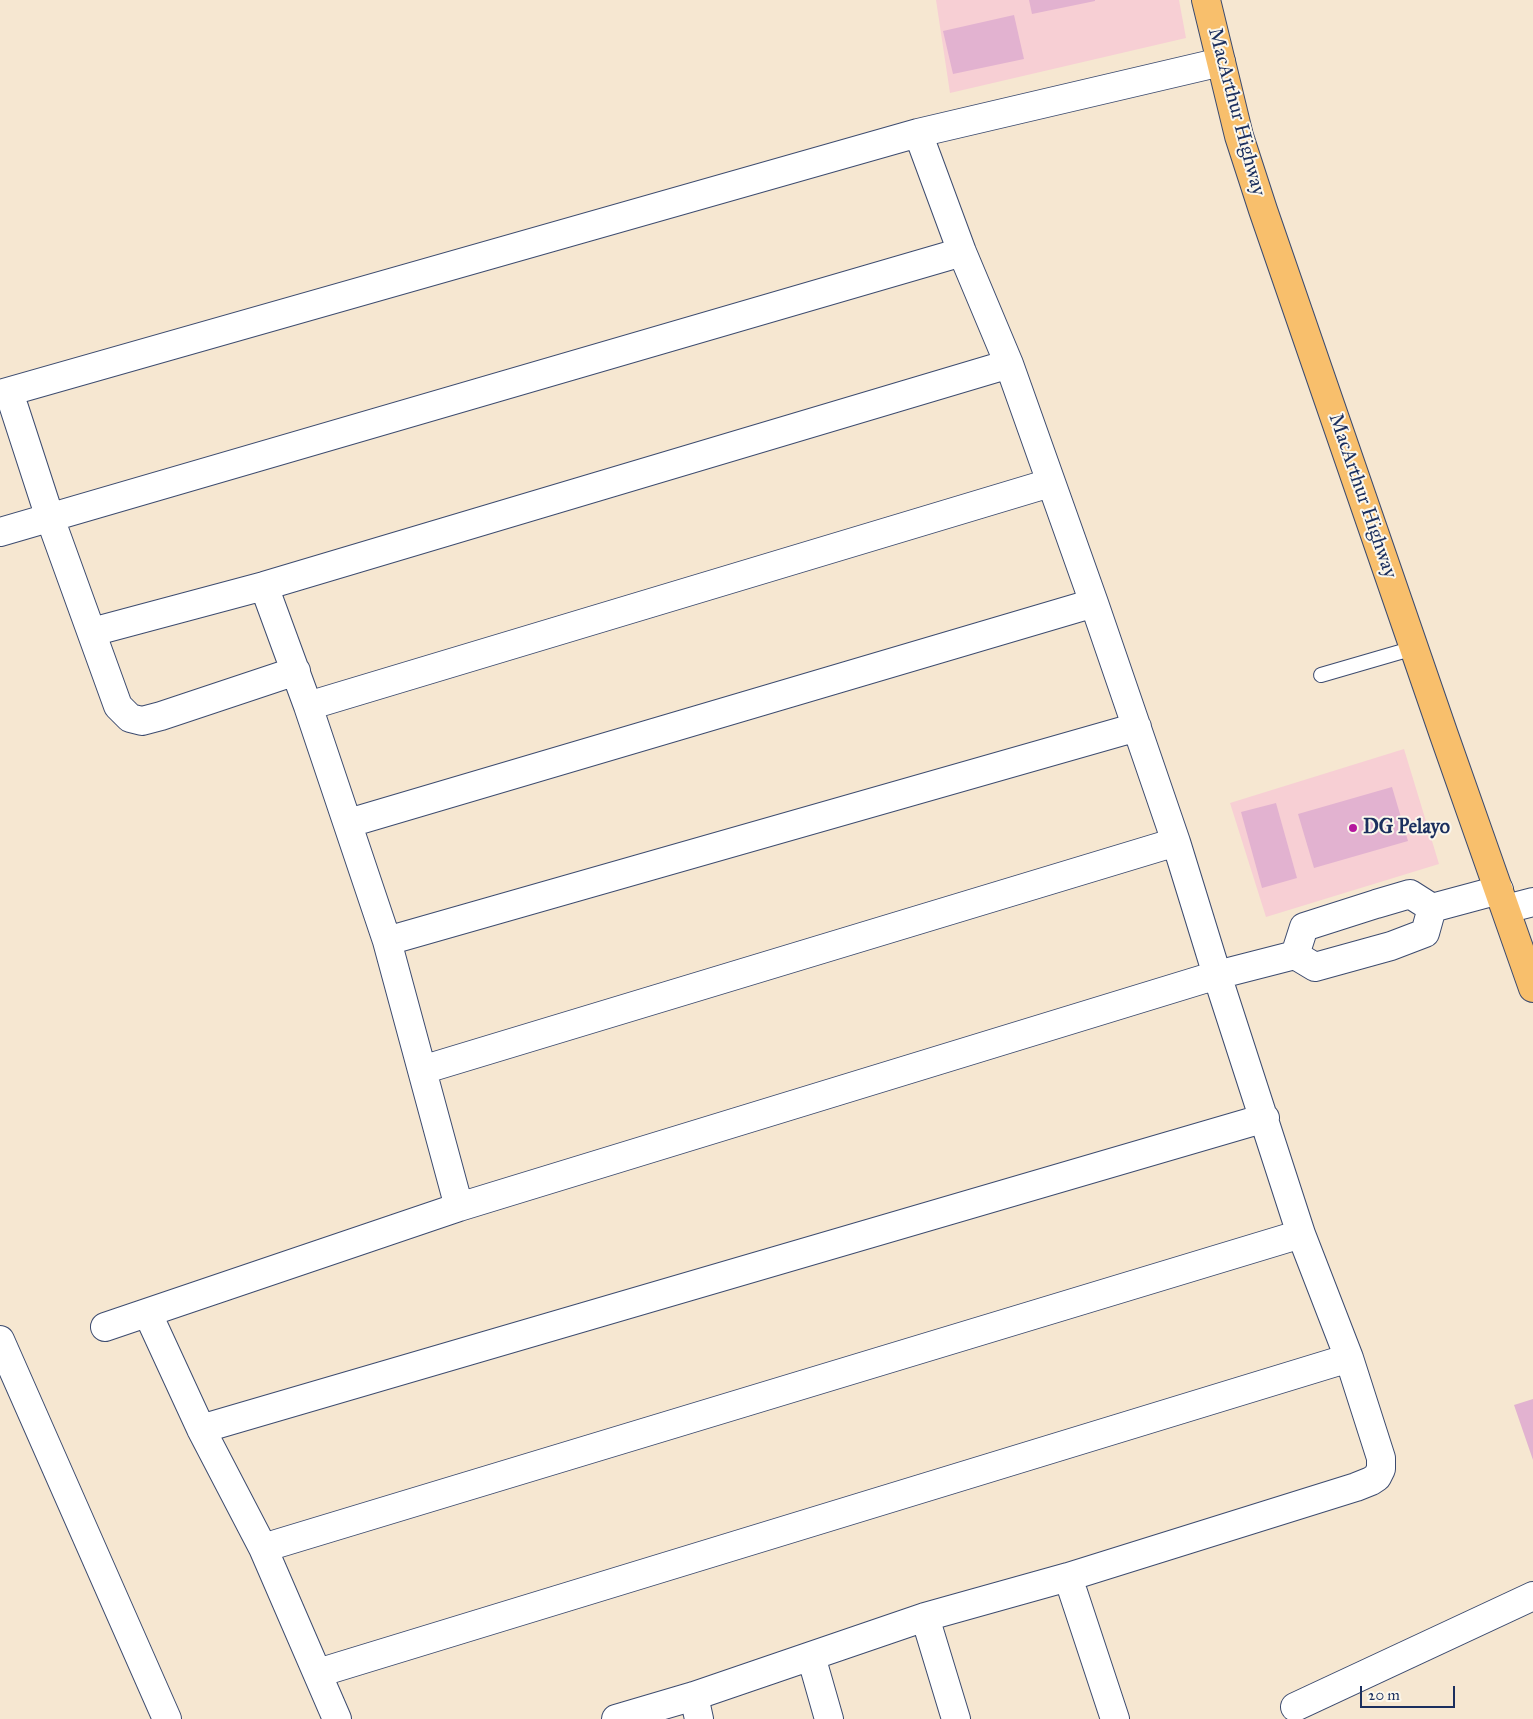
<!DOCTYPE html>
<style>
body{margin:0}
#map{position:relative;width:1533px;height:1719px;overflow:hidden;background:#f6e7d1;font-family:"IM FELL Great Primer",serif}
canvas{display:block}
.scale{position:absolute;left:1360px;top:1686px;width:95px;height:22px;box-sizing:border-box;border:2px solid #1b2f5e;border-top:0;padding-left:6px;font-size:15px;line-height:18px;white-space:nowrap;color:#1b2f5e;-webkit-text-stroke:4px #fbf7ec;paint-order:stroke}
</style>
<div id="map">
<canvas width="1533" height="1719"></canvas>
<div class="scale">20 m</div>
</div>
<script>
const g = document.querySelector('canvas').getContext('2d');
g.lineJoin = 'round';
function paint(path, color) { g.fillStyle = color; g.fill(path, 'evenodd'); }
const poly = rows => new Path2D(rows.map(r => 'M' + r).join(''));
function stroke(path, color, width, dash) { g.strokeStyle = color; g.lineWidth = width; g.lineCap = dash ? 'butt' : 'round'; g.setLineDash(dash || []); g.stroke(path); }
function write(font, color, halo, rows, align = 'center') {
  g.font = font + ' "IM FELL Great Primer",serif'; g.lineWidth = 4; g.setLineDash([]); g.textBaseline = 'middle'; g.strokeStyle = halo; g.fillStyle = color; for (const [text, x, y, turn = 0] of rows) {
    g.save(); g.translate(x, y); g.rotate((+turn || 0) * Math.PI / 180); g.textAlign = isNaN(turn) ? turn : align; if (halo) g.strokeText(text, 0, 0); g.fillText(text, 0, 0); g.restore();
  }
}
paint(poly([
 [936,0,1179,0,1186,38,950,93],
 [1404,749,1439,864,1266,917,1230,803]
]), '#f7cfd4');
paint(poly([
 [1029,0,1095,0,1095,1,1032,14],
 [1014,15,1024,59,953,74,943,31],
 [1392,787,1408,841,1314,868,1298,814],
 [1276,803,1297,878,1262,888,1241,812],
 [1533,1399,1533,1460,1514,1405]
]), '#e2b2d0');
const service = poly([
 [1321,675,1414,648]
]);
const minor = poly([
 [918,133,962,252,1009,364,1094,603,1176,842,1217,975,1295,955,1315,967,1391,946,1425,933,1432,908],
 [9,392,50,518,118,706,130,718,142,721,161,716,296,671],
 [0,394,918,133,1221,62],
 [0,532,962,252],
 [264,586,308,706,387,941,459,1207],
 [92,632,264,586,1009,364],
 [308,706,1050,483],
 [349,823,1094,603],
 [1506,909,1533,902],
 [387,941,1137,727],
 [1295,955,1304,927,1376,904,1410,894,1432,908,1499,890],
 [422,1070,1176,842],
 [148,1314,201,1429,263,1548,337,1719],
 [105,1327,459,1207,1217,975,1301,1234,1349,1358,1381,1458,1381,1469,1377,1477,1371,1481,1356,1487,1068,1577,925,1617,694,1696,616,1719],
 [0,1340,167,1719],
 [201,1429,1265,1118],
 [263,1548,1301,1234],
 [1068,1577,1115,1719],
 [925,1617,956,1719],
 [811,1656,829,1719],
 [318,1673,1349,1358],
 [694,1696,699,1719],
 [1295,1707,1533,1596]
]);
const trunk = poly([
 [1206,0,1239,136,1263,210,1444,735,1533,988]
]);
stroke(service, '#3c4b6f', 16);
stroke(minor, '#3c4b6f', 30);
stroke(trunk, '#3c4b6f', 30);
stroke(service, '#fff', 14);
stroke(minor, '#fff', 28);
stroke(trunk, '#f8bf6c', 28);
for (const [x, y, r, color] of [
 [1353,828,5,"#b5179e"]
]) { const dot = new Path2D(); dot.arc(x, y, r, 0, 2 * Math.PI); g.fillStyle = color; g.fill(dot); stroke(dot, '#fbf7ec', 2); }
write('20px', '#1b2f5e', '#fbf7ec', [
 ["MacArthur Highway",1236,112,75],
 ["MacArthur Highway",1362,496,71]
]);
write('bold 20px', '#1b2f5e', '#fbf7ec', [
 ["DG Pelayo",1363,828]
], 'left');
</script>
